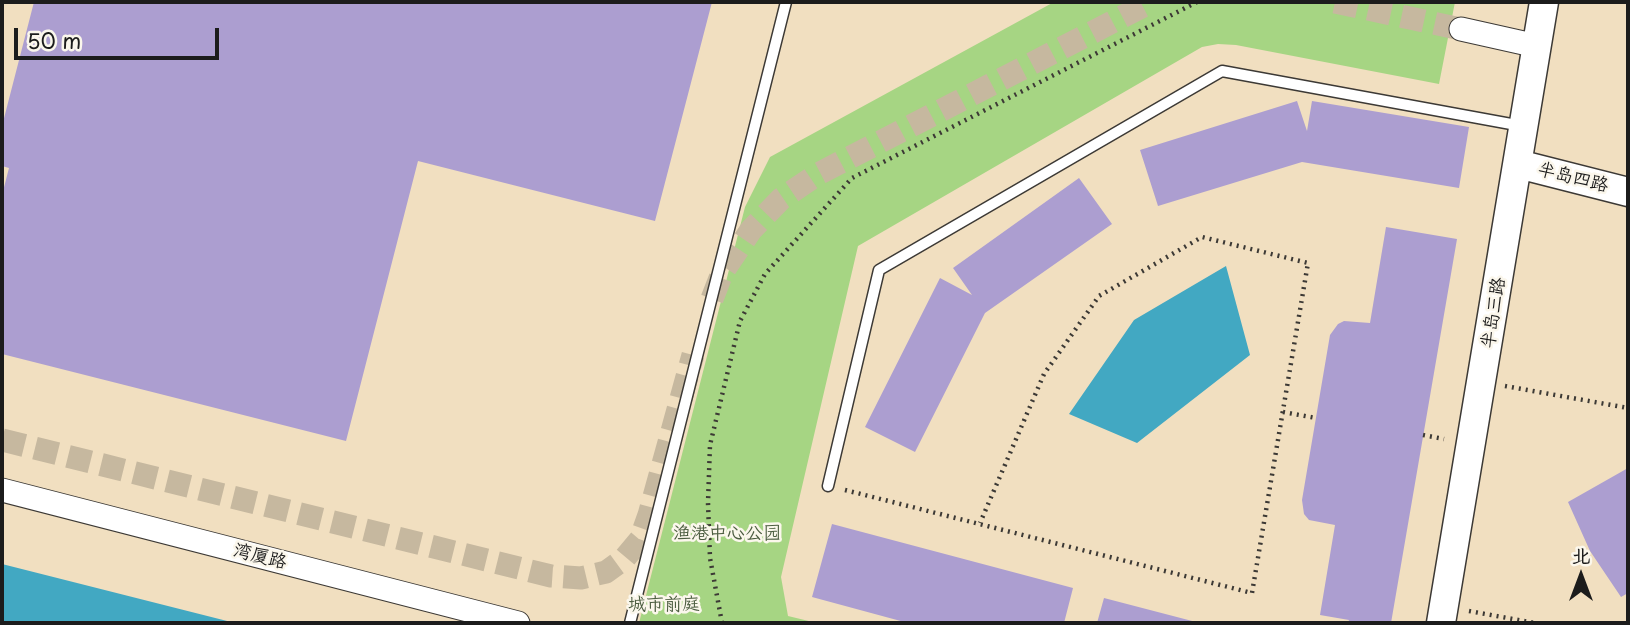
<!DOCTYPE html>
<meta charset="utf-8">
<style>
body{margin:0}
#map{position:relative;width:1630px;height:625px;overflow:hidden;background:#f1dfc0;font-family:"Playpen Sans","LXGW WenKai TC",sans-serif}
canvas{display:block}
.frame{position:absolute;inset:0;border:4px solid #1c1c1c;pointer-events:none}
.north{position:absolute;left:1546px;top:541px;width:70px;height:70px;-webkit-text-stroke:5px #fbf7ec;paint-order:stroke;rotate:0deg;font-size:19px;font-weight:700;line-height:28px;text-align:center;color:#1c1c1c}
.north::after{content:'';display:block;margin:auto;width:24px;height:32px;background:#1c1c1c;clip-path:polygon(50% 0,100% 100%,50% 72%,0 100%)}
.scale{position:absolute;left:14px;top:28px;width:205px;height:32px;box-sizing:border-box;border:4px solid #1c1c1c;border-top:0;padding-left:9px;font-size:21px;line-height:24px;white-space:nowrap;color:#1c1c1c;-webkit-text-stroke:5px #fbf7ec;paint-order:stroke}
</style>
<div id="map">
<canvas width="1630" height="625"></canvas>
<div class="frame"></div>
<div class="north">北</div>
<div class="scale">50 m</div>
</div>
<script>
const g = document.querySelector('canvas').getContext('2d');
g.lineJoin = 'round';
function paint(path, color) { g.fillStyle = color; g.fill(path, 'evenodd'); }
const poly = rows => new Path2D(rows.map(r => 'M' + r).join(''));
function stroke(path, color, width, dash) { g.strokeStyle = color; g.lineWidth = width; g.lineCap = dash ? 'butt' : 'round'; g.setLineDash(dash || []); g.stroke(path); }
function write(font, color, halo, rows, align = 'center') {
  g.font = font + ' "Playpen Sans","LXGW WenKai TC",sans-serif'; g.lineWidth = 5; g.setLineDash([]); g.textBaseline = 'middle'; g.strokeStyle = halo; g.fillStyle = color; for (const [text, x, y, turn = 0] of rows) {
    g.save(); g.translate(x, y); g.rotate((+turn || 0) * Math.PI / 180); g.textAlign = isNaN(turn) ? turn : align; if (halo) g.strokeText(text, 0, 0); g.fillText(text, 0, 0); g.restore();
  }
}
paint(poly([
 [1054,2,1455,2,1439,84,1236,45,1218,44,1202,47,858,246,781,577,788,616,817,623,639,623,745,207,770,157]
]), '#a6d583');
paint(poly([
 [1226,266,1250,355,1137,443,1069,414,1134,320],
 [2,564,235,623,2,623]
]), '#42a8c2');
paint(poly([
 [34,2,712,2,655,221,418,161,346,441,2,354,2,195,9,168,2,166,2,126],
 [1297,101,1307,131,1312,101,1469,127,1459,188,1302,162,1158,206,1140,150],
 [1079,178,1112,224,985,313,915,452,865,427,940,278,972,295,953,268],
 [1386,227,1457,239,1391,623,1348,623,1349,620,1320,615,1335,525,1309,520,1304,514,1302,500,1330,335,1338,324,1344,321,1370,323],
 [1628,468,1628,593,1621,597,1590,551,1568,502],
 [832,524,1073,588,1064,623,908,623,812,597],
 [1104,598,1196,622,1196,623,1097,623]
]), '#ac9ed0');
stroke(poly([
 [1335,2,1461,29],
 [712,299,722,273,751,230,781,199,818,174,1151,2],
 [2,440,551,576,581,578,606,572,624,559,640,540,649,515,693,355]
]), '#c6b89f', 23, [23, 11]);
const service = poly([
 [828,486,879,270,1222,71,1522,126],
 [630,623,786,2]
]);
const minor = poly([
 [1461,29,1537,46],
 [2,490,518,623]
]);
const tertiary = poly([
 [1518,164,1628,192],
 [1441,623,1544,2]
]);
stroke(service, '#3c3935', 13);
stroke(minor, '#3c3935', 25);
stroke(tertiary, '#3c3935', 31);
stroke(poly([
 [1505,386,1628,408],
 [1283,412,1316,418],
 [1423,435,1444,439],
 [845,490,1252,593,1308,263,1202,237,1099,296,1044,374,980,523],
 [1469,611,1535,623],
 [722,623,710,558,708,503,710,445,740,321,765,274,852,178,1197,2]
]), '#3c3935', 4.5, [2, 5]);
stroke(service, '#fff', 10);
stroke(minor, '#fff', 23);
stroke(tertiary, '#fff', 28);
write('18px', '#1c1c1c', '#fbf7ec', [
 ["半岛四路",1573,178,14],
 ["半岛三路",1494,313,-81],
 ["湾厦路",260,557,14]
]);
write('18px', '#4c5d40', '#fbf7ec', [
 ["渔港中心公园",727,534],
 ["城市前庭",664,605]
]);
</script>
